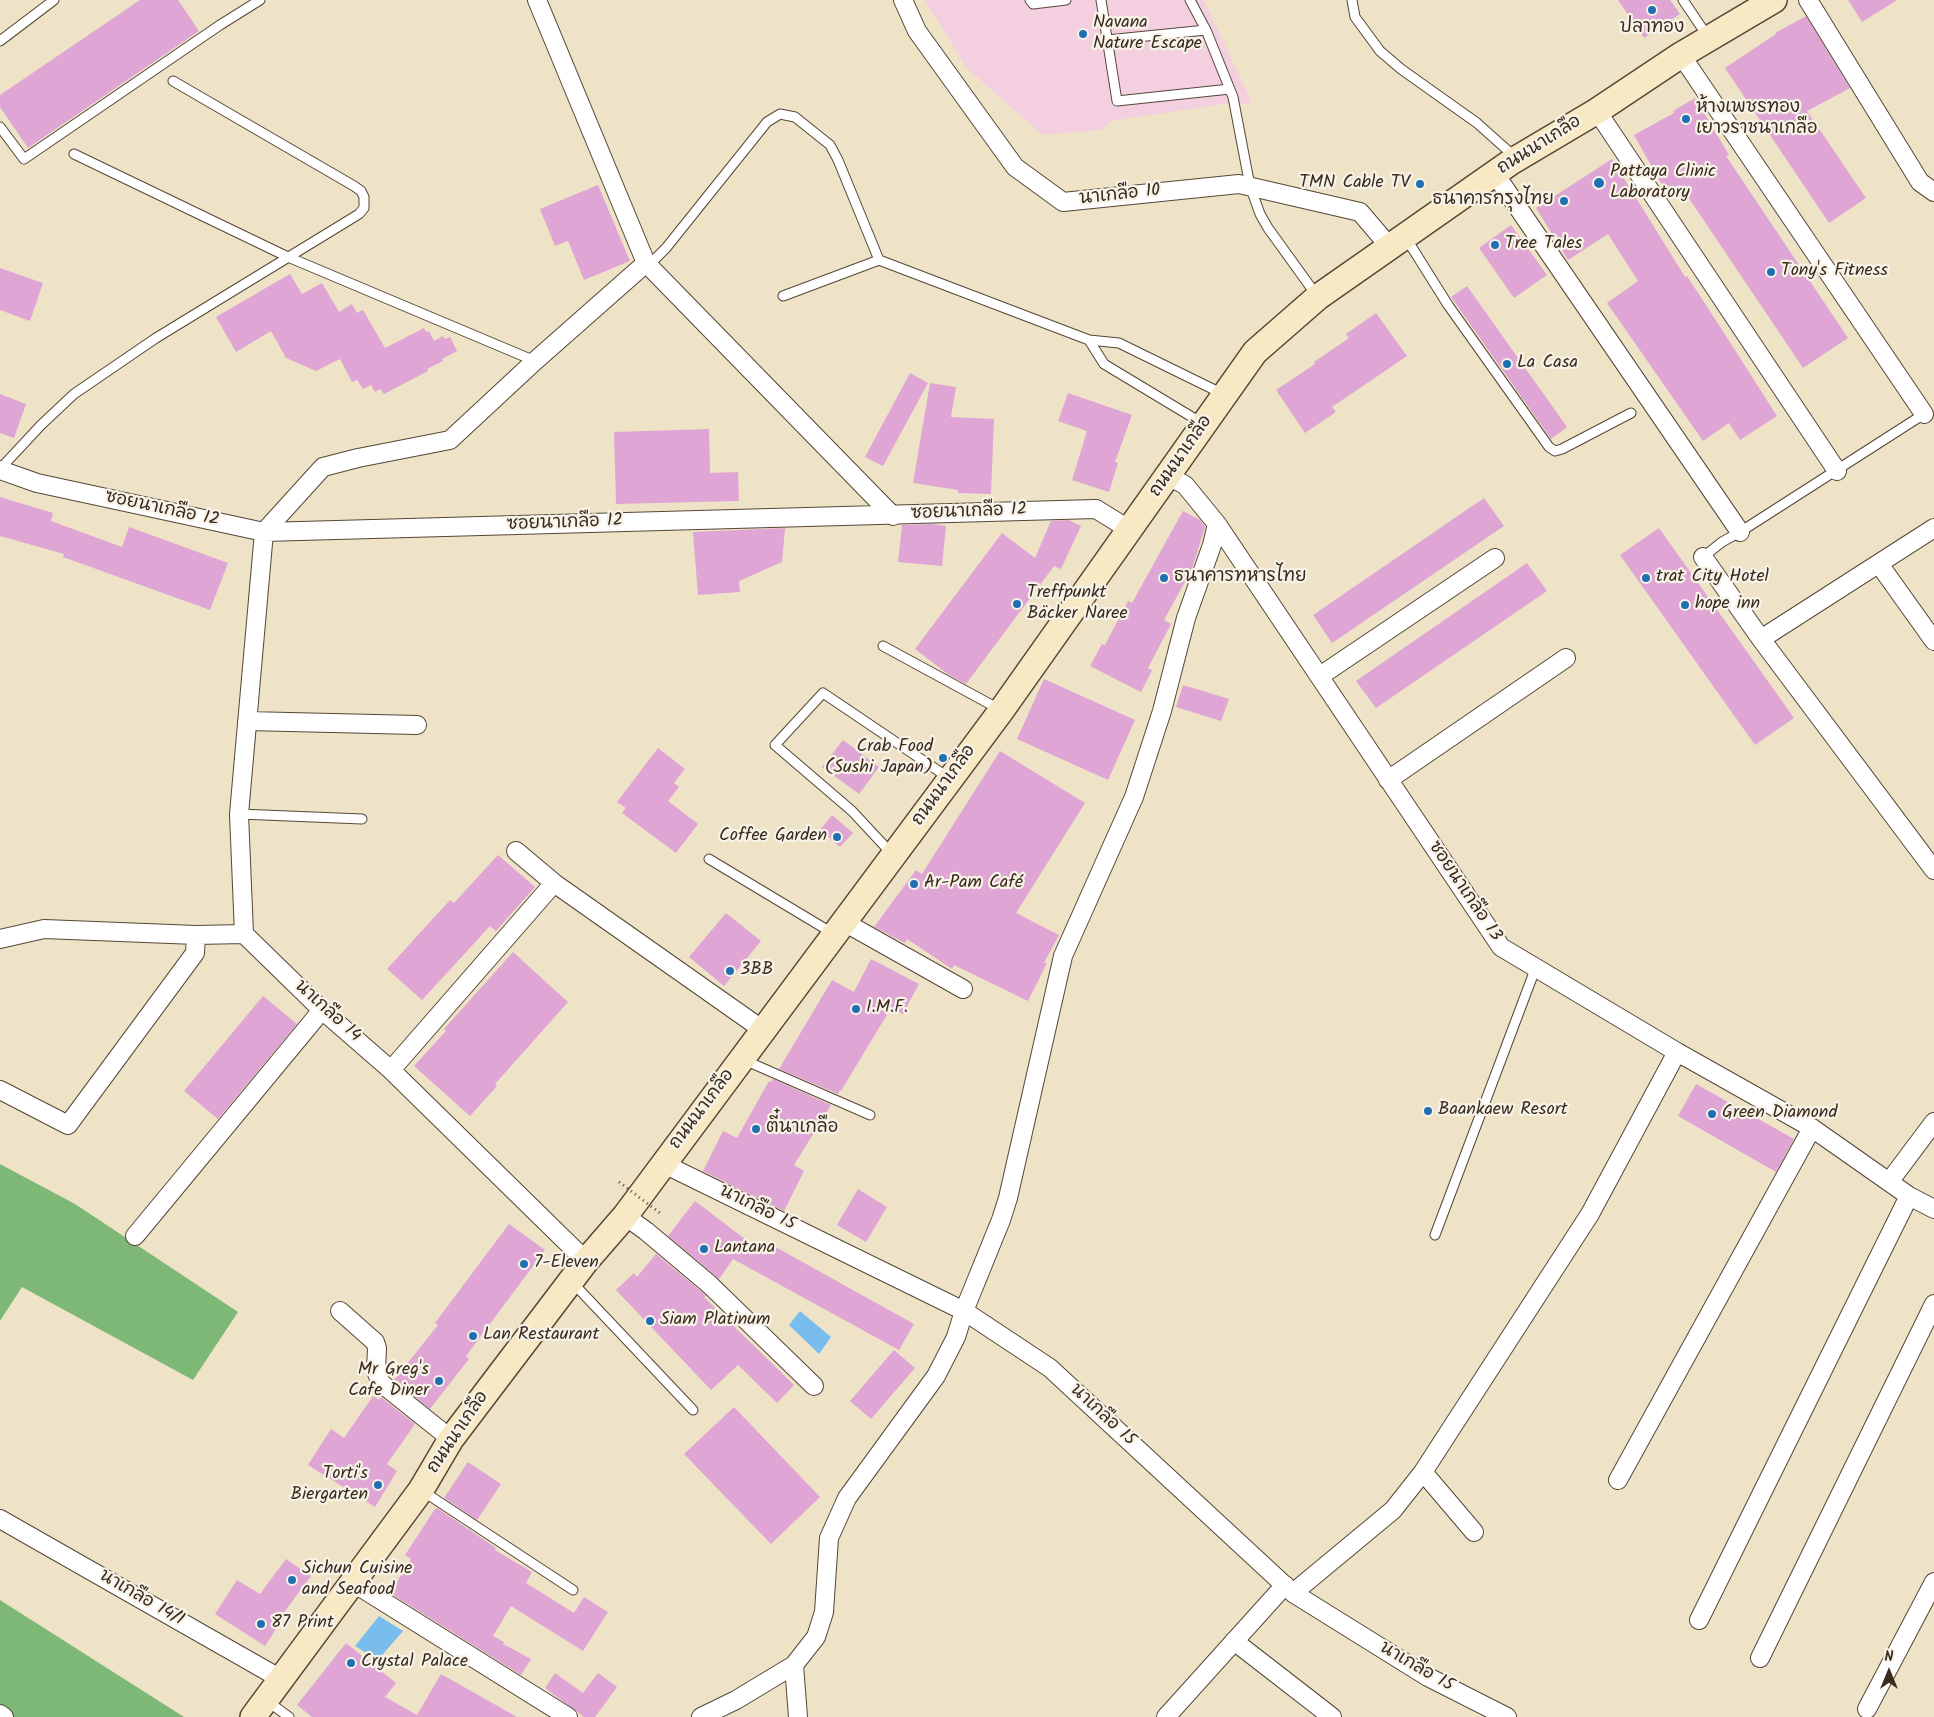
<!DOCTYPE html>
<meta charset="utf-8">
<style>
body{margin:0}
#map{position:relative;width:1934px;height:1717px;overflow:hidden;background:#eee3c6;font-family:Kalam,sans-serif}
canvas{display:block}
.north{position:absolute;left:1864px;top:1647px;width:50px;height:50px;-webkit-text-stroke:4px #f7f3e8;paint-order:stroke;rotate:0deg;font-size:14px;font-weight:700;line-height:20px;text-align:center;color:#3b2a1e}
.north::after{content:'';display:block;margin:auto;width:18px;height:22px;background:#3b2a1e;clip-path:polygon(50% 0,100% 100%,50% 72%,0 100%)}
</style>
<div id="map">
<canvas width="1934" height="1717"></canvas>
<div class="north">N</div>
</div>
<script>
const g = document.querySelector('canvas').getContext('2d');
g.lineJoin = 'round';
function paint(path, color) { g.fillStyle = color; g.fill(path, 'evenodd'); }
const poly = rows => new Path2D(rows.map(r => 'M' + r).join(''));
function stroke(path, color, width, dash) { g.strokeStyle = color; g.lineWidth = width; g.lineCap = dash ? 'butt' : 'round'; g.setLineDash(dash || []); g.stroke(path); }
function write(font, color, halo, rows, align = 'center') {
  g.font = font + ' Kalam,"Playpen Sans Thai",sans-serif'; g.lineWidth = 4.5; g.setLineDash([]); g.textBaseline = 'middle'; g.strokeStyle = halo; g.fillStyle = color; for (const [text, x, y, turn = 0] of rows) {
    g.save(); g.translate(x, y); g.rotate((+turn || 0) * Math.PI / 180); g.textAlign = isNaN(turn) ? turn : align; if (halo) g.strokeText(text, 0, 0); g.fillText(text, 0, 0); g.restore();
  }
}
paint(poly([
 [925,0,1204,0,1252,103,1224,104,1111,121,1101,130,1042,135,967,68]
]), '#f3cfe0');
paint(poly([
 [0,1164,75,1204,238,1312,193,1380,22,1287,0,1321],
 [0,1600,184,1717,14,1717,0,1707]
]), '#7eb877');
paint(poly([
 [800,1311,831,1337,819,1354,789,1325],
 [379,1616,403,1631,378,1660,355,1646]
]), '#79bdef');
paint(poly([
 [140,0,178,0,199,31,28,148,0,107,0,95],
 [1618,0,1670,0,1680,14,1644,38],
 [1848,0,1897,0,1862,22],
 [1806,16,1850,88,1807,111,1866,198,1829,223,1725,68,1776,34,1775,33],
 [1695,98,1729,155,1726,156,1848,338,1803,368,1680,185,1666,192,1634,135,1674,113,1673,111],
 [1612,159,1685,277,1687,276,1717,322,1777,416,1740,440,1729,423,1703,441,1607,303,1638,281,1608,234,1568,260,1536,208],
 [598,185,630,261,584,280,568,241,555,246,540,209],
 [1511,225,1547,275,1514,298,1479,248],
 [0,268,43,283,30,321,0,310],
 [290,274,302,294,322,283,339,312,352,304,357,313,363,310,385,348,424,328,426,332,429,331,434,341,443,336,445,339,450,337,457,351,442,359,443,361,427,369,428,371,384,394,380,389,375,392,371,385,363,389,357,380,352,382,340,359,316,371,286,358,271,331,236,352,216,317],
 [1467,286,1567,427,1551,439,1451,297],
 [1376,313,1407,356,1332,407,1336,412,1305,433,1276,390,1315,364,1314,362,1349,338,1346,334],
 [910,373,928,383,883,466,865,457],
 [930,383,956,387,951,417,994,419,991,494,958,493,958,490,913,483],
 [1068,393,1132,415,1115,462,1118,463,1109,492,1072,480,1087,431,1058,421],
 [0,394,26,404,14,438,0,433],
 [709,429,710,473,738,472,739,501,616,504,614,432],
 [0,497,53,513,51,521,122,547,129,527,228,563,210,610,63,557,64,554,0,536],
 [1484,498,1504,526,1332,643,1313,615],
 [1183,511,1200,520,1205,527,1192,569,1164,620,1171,624,1148,668,1152,670,1141,692,1090,666,1102,644,1105,645,1128,601,1132,603],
 [1069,520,1081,526,1061,569,1054,566,966,684,949,675,915,649,1002,533,1035,558,1051,521],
 [932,524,946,526,942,566,898,562,902,525],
 [785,528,782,562,739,581,740,592,698,595,693,532],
 [1659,528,1794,718,1755,745,1620,555],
 [1527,563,1547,591,1376,708,1356,681],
 [1044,679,1135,720,1108,780,1017,739],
 [1183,685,1229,699,1221,721,1176,707],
 [843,740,879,767,859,794,822,767],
 [658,748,685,769,674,783,679,787,668,801,698,824,676,853,622,813,626,808,617,802],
 [1000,751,1085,803,1016,913,1059,935,1044,963,1047,963,1028,1001,954,965,952,969,907,939,905,943,874,927,916,870,922,874],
 [832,815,853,833,840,847,820,830],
 [498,855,535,887,496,931,490,926,422,1000,387,969,450,900,454,903],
 [726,913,761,941,724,986,689,957],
 [513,952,568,1002,495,1084,497,1086,470,1116,414,1066,446,1031,444,1029],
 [871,959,919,984,903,1014,891,1008,841,1091,840,1090,838,1094,779,1069,832,980,854,992],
 [263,996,297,1024,218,1119,184,1091],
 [773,1079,831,1105,794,1165,804,1171,784,1211,703,1171,723,1131,737,1138,769,1081,771,1082],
 [1696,1084,1794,1139,1776,1172,1678,1116],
 [858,1189,887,1207,866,1242,837,1225],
 [695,1201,766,1255,772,1245,914,1324,899,1350,733,1259,719,1279,668,1236],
 [509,1224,545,1250,466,1356,469,1359,430,1409,394,1380,438,1325,435,1323],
 [656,1254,702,1292,706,1296,704,1297,794,1385,777,1403,738,1365,711,1390,616,1290,634,1273,637,1277],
 [894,1350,915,1368,871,1419,850,1401],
 [373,1396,379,1400,381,1397,415,1424,387,1464,397,1471,375,1507,308,1465,331,1429,344,1438],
 [734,1407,820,1497,771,1544,684,1454],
 [468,1462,501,1484,477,1520,444,1498],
 [437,1508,496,1548,495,1550,532,1572,526,1583,574,1613,584,1597,608,1612,583,1651,511,1606,493,1636,504,1642,503,1644,531,1659,521,1675,390,1593,411,1559,405,1555,435,1509],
 [286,1559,311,1576,285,1611,287,1612,265,1646,215,1614,237,1580,260,1594],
 [346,1643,396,1683,385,1697,417,1715,441,1674,517,1717,312,1717,297,1705],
 [555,1673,583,1693,598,1673,617,1687,595,1717,584,1717,545,1688]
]), '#dfa5d5');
const lane = poly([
 [1030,0,1033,4,1066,0],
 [1101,0,1117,101,1230,89],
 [1190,0,1206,30,1233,97,1250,186,1260,214,1268,228,1317,296],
 [1352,0,1355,17,1380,51,1401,69,1477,123,1515,157],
 [1683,0,1708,37],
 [1107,40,1206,30],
 [0,41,54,0],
 [0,127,24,159,220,25,260,0],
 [74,154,288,257,535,361],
 [1406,238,1448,305,1549,447,1555,451,1562,449,1631,413],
 [649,265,666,248,767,122,780,114,795,117,830,145,838,160,879,260],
 [783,296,879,260,1089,340],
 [1202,423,1104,364,1089,340,1119,343,1223,394],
 [0,469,41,425,74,394,156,338,359,214,364,208,364,197,361,191,354,186,173,81],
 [1703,557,1722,542,1740,532,1924,414],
 [883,646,999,709],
 [239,814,362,819],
 [892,854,852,811,775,745,823,693,949,778],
 [709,859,834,934],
 [744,1060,870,1115],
 [1435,1235,1536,967],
 [573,1283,693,1410],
 [421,1490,573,1590],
 [267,1701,289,1717]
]);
const street = poly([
 [537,0,646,263,893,516],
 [903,0,917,31,1015,167,1063,202,1239,184,1360,212,1389,246],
 [1808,0,1920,182,1934,192],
 [1681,55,1924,414],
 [1597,111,1837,471],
 [1495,174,1740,532],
 [0,470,37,483,264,532,1096,509,1130,530],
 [1168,476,1185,485,1217,524,1501,947,1677,1052,1812,1128,1909,1196,1934,1209],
 [1703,557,1761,639,1934,870],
 [1879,564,1934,641],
 [1761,639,1934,528],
 [1320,676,1495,558],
 [247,721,417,725],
 [1388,780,1566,658],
 [516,851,554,883,763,1030],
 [844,922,963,989],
 [244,934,239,814,264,532,323,467,358,458,450,440,535,361,646,263],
 [0,939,44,929,196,935,244,934,322,1010,391,1070,586,1261],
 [391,1070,554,883],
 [0,1090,68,1125,195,953,196,935],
 [664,1164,964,1311,1050,1368,1293,1593,1428,1677,1507,1717],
 [1889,1182,1934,1122],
 [625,1216,646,1231,709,1284,814,1386],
 [135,1236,322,1010],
 [340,1311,375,1342,377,1348,376,1371,381,1383,451,1439],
 [1423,1472,1474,1532],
 [1618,1480,1812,1128],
 [0,1519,281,1679],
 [352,1582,568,1717],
 [1293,1593,1393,1510,1423,1472,1590,1214,1677,1052],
 [1699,1620,1909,1196],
 [1234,1641,1332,1717],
 [1760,1658,1934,1304],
 [794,1665,798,1717],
 [1867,1709,1934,1582],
 [0,1714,4,1717],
 [701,1717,736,1700,794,1665,816,1637,824,1612,829,1538,847,1498,936,1376,956,1337,964,1311,1001,1220,1008,1198,1063,956,1134,797,1162,711,1186,618,1212,545,1217,524],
 [1166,1717,1285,1585]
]);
const secondary = poly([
 [253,1717,421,1490,451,1439,586,1261,625,1216,1001,711,1255,352,1318,297,1511,162,1597,111,1681,55,1774,0]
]);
stroke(lane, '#564637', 11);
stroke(street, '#564637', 20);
stroke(secondary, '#564637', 28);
stroke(lane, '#fff', 9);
stroke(street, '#fff', 18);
stroke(secondary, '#f8e8c3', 25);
stroke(poly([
 [619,1182,660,1213]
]), '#564637', 3, [1, 4]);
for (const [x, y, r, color] of [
 [1652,10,5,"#1f6fb2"],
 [1083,34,5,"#1f6fb2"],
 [1686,119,5,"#1f6fb2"],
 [1599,183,6,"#1f6fb2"],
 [1420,184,5,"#1f6fb2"],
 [1564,201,5,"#1f6fb2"],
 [1495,245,5,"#1f6fb2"],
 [1771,272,5,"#1f6fb2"],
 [1507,364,5,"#1f6fb2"],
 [1164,578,5,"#1f6fb2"],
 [1646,578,5,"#1f6fb2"],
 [1017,604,5,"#1f6fb2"],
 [1685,605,5,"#1f6fb2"],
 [943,758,5,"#1f6fb2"],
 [837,837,5,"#1f6fb2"],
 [914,884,5,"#1f6fb2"],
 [730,971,5,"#1f6fb2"],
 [856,1009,5,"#1f6fb2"],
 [1428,1111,5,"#1f6fb2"],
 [1712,1114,5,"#1f6fb2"],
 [756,1129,5,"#1f6fb2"],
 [704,1249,5,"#1f6fb2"],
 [524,1264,5,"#1f6fb2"],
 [650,1321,5,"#1f6fb2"],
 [473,1336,5,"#1f6fb2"],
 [439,1381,5,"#1f6fb2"],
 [378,1485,5,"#1f6fb2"],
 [292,1580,5,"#1f6fb2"],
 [261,1624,5,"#1f6fb2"],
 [351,1663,5,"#1f6fb2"]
]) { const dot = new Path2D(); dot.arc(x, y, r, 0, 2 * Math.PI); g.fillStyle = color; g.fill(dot); stroke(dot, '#f7f3e8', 2); }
write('18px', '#3b2a1e', '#f7f3e8', [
 ["Navana",1093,24],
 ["Nature Escape",1093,45],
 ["ปลาทอง",1652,29,"center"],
 ["ห้างเพชรทอง",1696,109],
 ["เยาวราชนาเกลือ",1696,130],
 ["Pattaya Clinic",1610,173],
 ["Laboratory",1610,194],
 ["TMN Cable TV",1410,184,"right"],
 ["ธนาคารกรุงไทย",1554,201,"right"],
 ["Tree Tales",1505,245],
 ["Tony's Fitness",1781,272],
 ["La Casa",1517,364],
 ["ธนาคารทหารไทย",1174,578],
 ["trat City Hotel",1656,578],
 ["Treffpunkt",1027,594],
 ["Bäcker Naree",1027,615],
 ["hope inn",1695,605],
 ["Crab Food",933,748,"right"],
 ["(Sushi Japan)",933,769,"right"],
 ["Coffee Garden",827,837,"right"],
 ["Ar-Pam Café",924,884],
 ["3BB",740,971],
 ["I.M.F.",866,1009],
 ["Baankaew Resort",1438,1111],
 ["Green Diamond",1722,1114],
 ["ตี๋นาเกลือ",766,1129],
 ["Lantana",714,1249],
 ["7-Eleven",534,1264],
 ["Siam Platinum",660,1321],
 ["Lan Restaurant",483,1336],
 ["Mr Greg's",429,1371,"right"],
 ["Cafe Diner",429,1392,"right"],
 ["Torti's",368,1475,"right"],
 ["Biergarten",368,1496,"right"],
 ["Sichun Cuisine",302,1570],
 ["and Seafood",302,1591],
 ["87 Print",271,1624],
 ["Crystal Palace",361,1663]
], 'left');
write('18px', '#3b2a1e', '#f7f3e8', [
 ["ถนนนาเกลือ",1540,146,-32],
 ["นาเกลือ 10",1120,196,-6],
 ["ถนนนาเกลือ",1182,457,-55],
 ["ซอยนาเกลือ 12",162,510,12],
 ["ซอยนาเกลือ 12",969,513,-2],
 ["ซอยนาเกลือ 12",565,524,-2],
 ["ถนนนาเกลือ",945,786,-54],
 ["ซอยนาเกลือ 13",1464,892,56],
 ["นาเกลือ 14",327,1012,42],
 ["ถนนนาเกลือ",703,1110,-53],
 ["นาเกลือ 15",757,1209,26],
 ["นาเกลือ 15",1102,1416,43],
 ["ถนนนาเกลือ",459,1433,-56],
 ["นาเกลือ 14/1",141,1599,30],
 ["นาเกลือ 15",1416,1668,30]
]);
</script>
